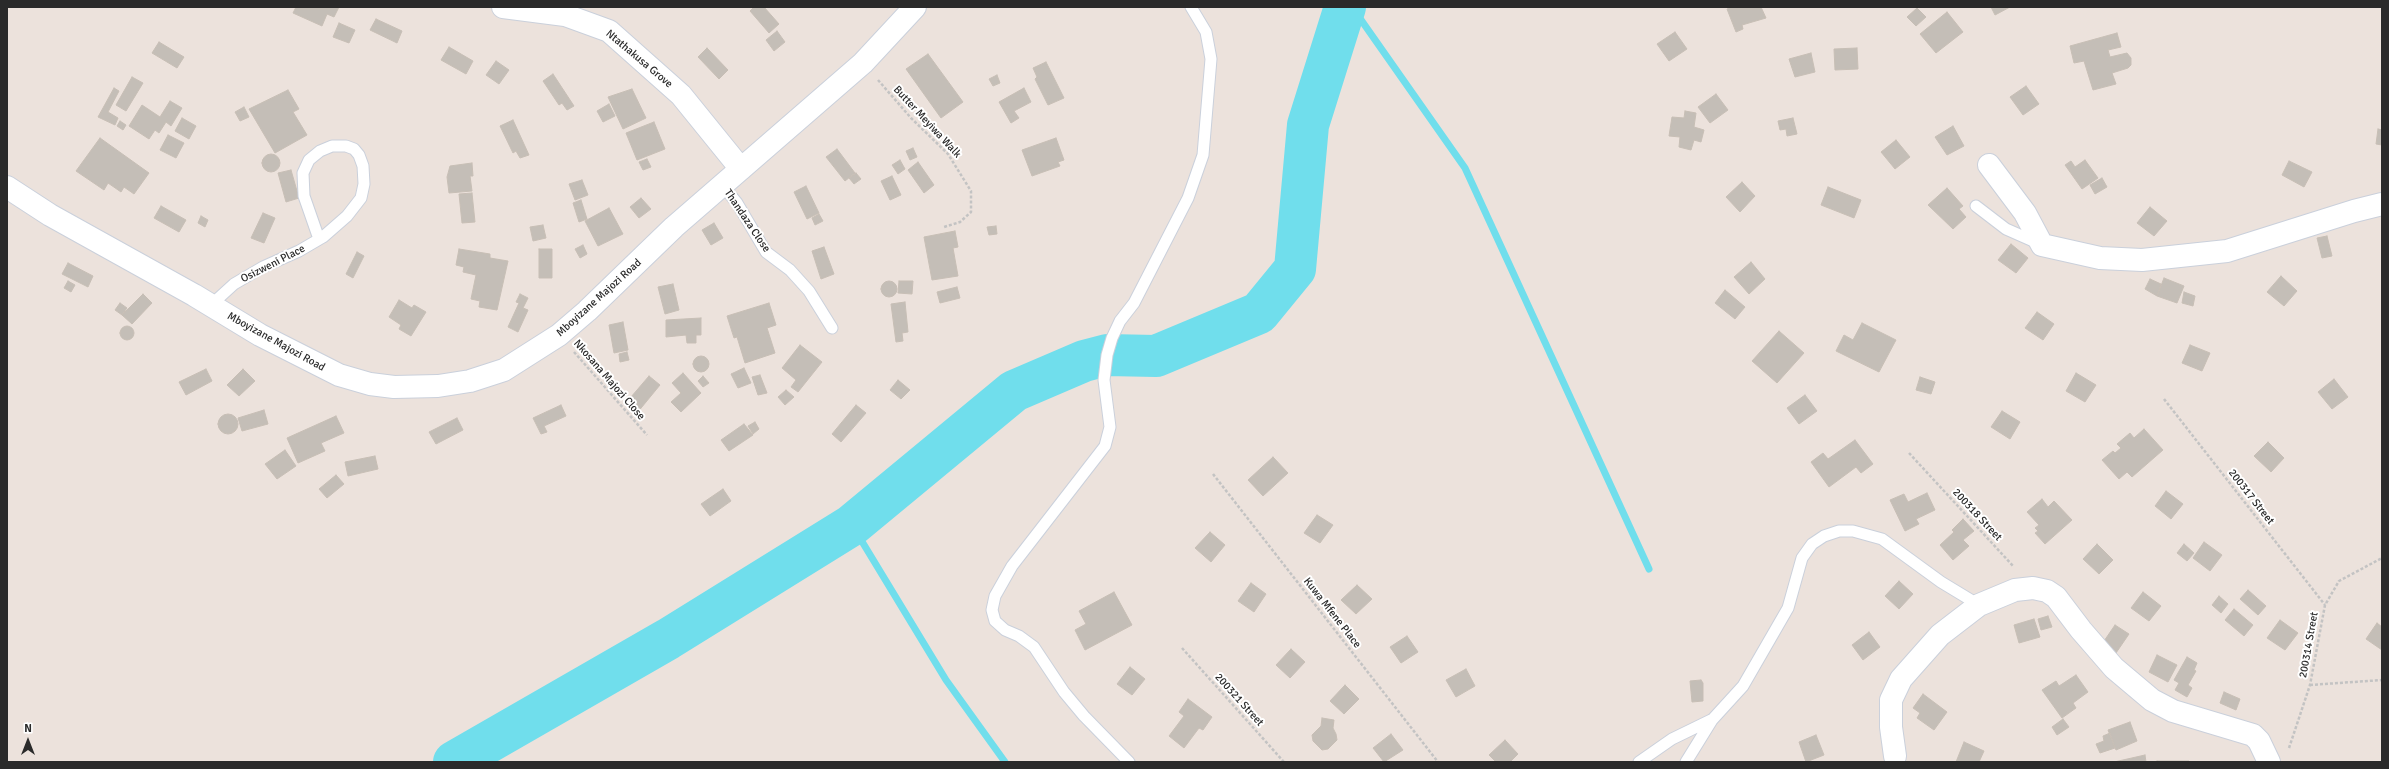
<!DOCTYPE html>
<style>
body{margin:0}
#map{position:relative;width:2389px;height:769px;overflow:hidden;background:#ece2dc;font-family:Signika,sans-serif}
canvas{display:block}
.frame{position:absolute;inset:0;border:8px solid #2a2a2a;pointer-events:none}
.north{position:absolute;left:8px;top:721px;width:40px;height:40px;-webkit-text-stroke:3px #fff;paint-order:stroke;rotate:0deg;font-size:11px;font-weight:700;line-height:16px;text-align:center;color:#2a2a2a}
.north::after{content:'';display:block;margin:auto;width:14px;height:18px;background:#2a2a2a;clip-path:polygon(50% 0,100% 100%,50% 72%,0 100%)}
</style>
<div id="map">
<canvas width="2389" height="769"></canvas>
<div class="frame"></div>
<div class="north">N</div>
</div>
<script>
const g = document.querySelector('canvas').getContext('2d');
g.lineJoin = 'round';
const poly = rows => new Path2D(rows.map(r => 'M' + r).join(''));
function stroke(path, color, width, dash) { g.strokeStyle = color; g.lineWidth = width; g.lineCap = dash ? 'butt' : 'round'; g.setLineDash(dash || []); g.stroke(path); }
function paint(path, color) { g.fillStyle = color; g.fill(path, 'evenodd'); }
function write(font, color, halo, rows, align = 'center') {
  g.font = font + ' Signika,sans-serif'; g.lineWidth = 4; g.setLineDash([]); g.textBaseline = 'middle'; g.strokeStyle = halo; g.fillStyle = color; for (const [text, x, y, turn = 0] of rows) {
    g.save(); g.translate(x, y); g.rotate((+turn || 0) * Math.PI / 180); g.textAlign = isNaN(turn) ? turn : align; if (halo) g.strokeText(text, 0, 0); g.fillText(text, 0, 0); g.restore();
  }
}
stroke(poly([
 [1352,7,1465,168,1649,569],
 [852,525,946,680,1005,762]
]), '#70deec', 7);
stroke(poly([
 [454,762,668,639,852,525,1014,391,1084,361,1107,355,1156,356,1259,313,1295,269,1308,125,1345,7]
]), '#70deec', 42);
const building = poly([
 [296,7,339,7,334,17,327,14,322,26,293,13,296,7],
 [754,7,764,7,779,24,769,33,750,11,754,7],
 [1732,7,1761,7,1766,18,1742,25,1743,29,1736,32,1727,9,1732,7],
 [1991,7,2010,7,1995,15,1991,7],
 [1917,8,1926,17,1916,26,1907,17,1917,8],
 [1947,12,1963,32,1936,53,1920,34,1947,12],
 [376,19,402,31,397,43,370,30,376,19],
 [339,23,355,30,349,43,333,37,339,23],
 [777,31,785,42,774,51,766,40,777,31],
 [1675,32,1687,49,1669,61,1657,44,1675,32],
 [2117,33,2121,47,2108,50,2110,57,2127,53,2131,58,2131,65,2128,68,2112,73,2116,84,2093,90,2084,61,2074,63,2070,46,2117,33],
 [159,42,184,57,177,68,152,53,159,42],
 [449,47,473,61,466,74,441,60,449,47],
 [707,48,728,70,719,79,698,57,707,48],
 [1857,48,1858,69,1835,70,1834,49,1857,48],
 [1811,53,1815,72,1795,77,1789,59,1811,53],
 [928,54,963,102,941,118,906,69,928,54],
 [496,61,509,70,499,84,486,75,496,61],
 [1046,62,1064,98,1048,105,1035,79,1037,77,1033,68,1046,62],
 [553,74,574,106,567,110,562,103,559,105,543,81,553,74],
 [997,75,1000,83,993,86,989,79,997,75],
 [132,77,143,83,126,111,116,105,132,77],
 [2026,86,2039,104,2023,115,2010,97,2026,86],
 [114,88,119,91,108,112,118,118,115,125,98,117,114,88],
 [1024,88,1031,102,1014,111,1019,118,1011,123,999,102,1024,88],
 [632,89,646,118,623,129,608,97,632,89],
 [288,90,299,109,293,112,307,135,275,153,249,109,288,90],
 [1716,94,1728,110,1710,123,1698,107,1716,94],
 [170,101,182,108,171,126,166,122,159,133,155,130,149,139,129,126,142,105,160,117,170,101],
 [609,104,615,116,603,122,597,111,609,104],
 [244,107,249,117,240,121,235,112,244,107],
 [1685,111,1696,113,1694,127,1704,130,1701,142,1694,140,1691,150,1679,147,1680,137,1669,136,1672,117,1684,118,1685,111],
 [182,118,196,126,189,139,175,131,182,118],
 [1793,118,1797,134,1787,136,1786,129,1780,130,1778,121,1793,118],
 [513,120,529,155,520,158,516,151,513,153,500,126,513,120],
 [120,121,126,125,123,130,117,126,120,121],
 [654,122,665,149,637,160,626,133,654,122],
 [1953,126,1964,146,1947,155,1935,137,1953,126],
 [2378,129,2382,130,2382,145,2376,144,2378,129],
 [168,135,184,143,176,158,160,150,168,135],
 [100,138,149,173,134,194,124,187,121,192,108,183,104,190,76,171,100,138],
 [1056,138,1064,160,1058,162,1060,166,1032,176,1022,150,1056,138],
 [1896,140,1910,157,1895,169,1881,152,1896,140],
 [913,148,917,157,910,160,906,151,913,148],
 [837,149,855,173,845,181,826,157,837,149],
 '262 163a9 9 0 1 1 18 0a9 9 0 1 1-18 0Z',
 [647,159,651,167,643,170,639,162,647,159],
 [900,160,905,169,898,174,892,165,900,160],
 [2085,160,2098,178,2082,189,2065,165,2071,161,2075,167,2085,160],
 [2289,161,2312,172,2304,187,2282,175,2289,161],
 [918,162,934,185,924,193,908,170,918,162],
 [472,163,473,176,470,176,472,191,449,193,447,177,450,166,472,163],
 [291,170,299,198,286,202,278,173,291,170],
 [856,173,861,179,854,184,849,178,856,173],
 [892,176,901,195,890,200,881,181,892,176],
 [2102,178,2107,187,2095,194,2090,185,2102,178],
 [582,180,588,195,575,200,569,184,582,180],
 [1742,182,1755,196,1740,212,1726,197,1742,182],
 [806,186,819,213,807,219,794,192,806,186],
 [1828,187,1861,200,1854,218,1821,205,1828,187],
 [1947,188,1963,206,1959,209,1966,217,1953,229,1928,205,1947,188],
 [472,193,475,222,462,223,459,194,472,193],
 [641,198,651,209,639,218,630,207,641,198],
 [581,200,587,219,579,222,573,203,581,200],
 [161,206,186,220,179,232,154,218,161,206],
 [2150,207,2167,221,2154,236,2137,223,2150,207],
 [609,208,623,234,598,246,585,221,609,208],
 [263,213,275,218,264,243,251,238,263,213],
 [819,214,823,221,815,225,812,218,819,214],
 [201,216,208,220,205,227,198,223,201,216],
 [714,223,723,238,711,245,702,230,714,223],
 [543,225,546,238,533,241,530,227,543,225],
 [996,226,997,234,989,235,987,227,996,226],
 [955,231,958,247,953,248,958,276,932,280,924,237,955,231],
 [2327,236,2332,256,2322,258,2317,238,2327,236],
 [2011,244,2028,258,2016,273,1998,260,2011,244],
 [583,245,587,254,580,258,575,249,583,245],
 [824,247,834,274,821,279,812,251,824,247],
 [459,249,490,254,490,258,508,261,497,310,479,307,480,301,471,299,476,275,463,272,464,267,456,265,459,249],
 [539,249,552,249,552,278,539,278,539,249],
 [357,252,364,256,353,278,346,274,357,252],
 [1751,262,1765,279,1749,294,1734,277,1751,262],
 [68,263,93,276,88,287,62,274,68,263],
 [2281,276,2297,291,2284,306,2267,292,2281,276],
 [2164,278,2184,286,2177,303,2157,296,2164,278],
 [2150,279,2161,284,2157,296,2145,289,2150,279],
 '881 289a8 8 0 1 1 16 0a8 8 0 1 1-16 0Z',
 [68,281,75,285,71,292,64,288,68,281],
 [899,281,913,281,912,294,898,293,899,281],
 [673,284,679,310,665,314,658,287,673,284],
 [957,287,960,298,940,303,937,292,957,287],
 [1725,290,1745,307,1735,319,1715,303,1725,290],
 [2184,292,2195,296,2193,306,2182,303,2184,292],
 [143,294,152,303,132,324,122,315,143,294],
 [520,294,528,298,523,308,528,310,518,332,508,327,519,303,516,302,520,294],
 [399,300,412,308,414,305,426,312,411,336,399,329,401,325,389,317,399,300],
 [905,302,908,332,902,333,903,341,896,342,891,304,905,302],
 [120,303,127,308,122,315,115,310,120,303],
 [769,303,776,325,767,328,775,353,745,363,737,337,734,338,727,316,769,303],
 [2037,312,2054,324,2043,340,2025,328,2037,312],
 [701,318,701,335,696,335,696,343,687,343,686,335,666,337,666,320,701,318],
 [623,322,628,350,614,353,609,325,623,322],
 [1862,323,1896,340,1879,372,1836,351,1844,335,1853,340,1862,323],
 '120 333a7 7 0 1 1 14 0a7 7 0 1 1-14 0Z',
 [1779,331,1804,353,1777,383,1752,361,1779,331],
 [800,345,822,362,798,392,791,387,796,380,782,368,800,345],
 [2190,345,2210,353,2202,371,2182,363,2190,345],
 [627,352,629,360,620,362,619,354,627,352],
 '693 364a8 8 0 1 1 16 0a8 8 0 1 1-16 0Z',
 [744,368,751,383,738,388,731,374,744,368],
 [206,369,212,381,186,395,179,382,206,369],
 [243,369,255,381,239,396,227,385,243,369],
 [683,373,701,393,681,412,671,402,681,393,672,383,683,373],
 [2076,373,2096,385,2085,402,2066,391,2076,373],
 [760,375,767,393,758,395,752,377,760,375],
 [649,376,660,385,637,413,625,404,649,376],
 [703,376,709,383,703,387,698,381,703,376],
 [1920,377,1935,382,1931,394,1916,390,1920,377],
 [2334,379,2348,397,2332,409,2318,392,2334,379],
 [898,380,910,390,901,399,890,390,898,380],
 [786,390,794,397,785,405,778,397,786,390],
 [1805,395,1817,411,1799,424,1787,408,1805,395],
 [561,405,566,416,544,426,547,432,541,434,533,418,561,405],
 [856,405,866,413,841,442,832,434,856,405],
 [264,410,268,424,242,431,238,418,264,410],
 [2002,411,2020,422,2010,439,1991,427,2002,411],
 '218 424a10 10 0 1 1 20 0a10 10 0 1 1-20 0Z',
 [336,416,344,433,321,443,325,451,298,463,287,438,336,416],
 [457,418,463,430,436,444,429,432,457,418],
 [755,422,759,429,753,434,748,426,755,422],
 [744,424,753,435,729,451,721,440,744,424],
 [2144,429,2163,450,2132,477,2127,472,2119,479,2102,460,2113,451,2115,453,2121,448,2117,444,2130,433,2134,438,2144,429],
 [1855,440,1873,464,1861,473,1856,467,1829,487,1811,462,1823,453,1828,459,1855,440],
 [2268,442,2284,458,2271,472,2254,456,2268,442],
 [285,450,296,466,277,479,265,464,285,450],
 [375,456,378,469,348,476,345,462,375,456],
 [1273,457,1288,473,1263,496,1248,480,1273,457],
 [336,475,344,484,327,498,319,489,336,475],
 [723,489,731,501,710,516,701,504,723,489],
 [2166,491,2183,504,2171,519,2155,506,2166,491],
 [1927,493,1935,510,1916,519,1919,524,1905,531,1890,500,1904,494,1908,502,1927,493],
 [2042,499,2048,507,2054,501,2072,520,2045,544,2035,533,2038,531,2035,528,2039,525,2027,512,2042,499],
 [1317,515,1333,525,1320,543,1304,533,1317,515],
 [1963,519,1974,531,1963,540,1969,546,1953,560,1940,545,1954,532,1952,530,1963,519],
 [1210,532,1225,545,1211,562,1195,548,1210,532],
 [2204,542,2222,555,2210,571,2193,558,2204,542],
 [2097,544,2113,560,2099,574,2083,559,2097,544],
 [2184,544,2194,553,2187,561,2177,553,2184,544],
 [1899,581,1913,594,1899,609,1885,596,1899,581],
 [1251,583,1266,594,1254,612,1238,601,1251,583],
 [1357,585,1372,599,1356,614,1341,600,1357,585],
 [2248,590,2266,606,2258,615,2240,599,2248,590],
 [1114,592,1132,625,1085,650,1075,630,1086,624,1079,611,1114,592],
 [2143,592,2161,606,2149,621,2131,608,2143,592],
 [2219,596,2228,604,2221,613,2212,605,2219,596],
 [2234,609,2253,625,2244,636,2225,620,2234,609],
 [2048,616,2052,627,2041,630,2038,619,2048,616],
 [2034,619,2040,637,2019,643,2014,625,2034,619],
 [2280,620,2298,633,2285,650,2267,638,2280,620],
 [2377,623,2382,627,2382,650,2366,639,2377,623],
 [2115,625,2129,634,2116,653,2102,644,2115,625],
 [1869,632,1880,647,1863,660,1852,645,1869,632],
 [1407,636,1418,652,1401,663,1390,647,1407,636],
 [1291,649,1305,662,1290,678,1276,665,1291,649],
 [2157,655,2177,665,2168,682,2149,672,2157,655],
 [2187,657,2197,663,2194,670,2196,671,2188,685,2192,688,2187,697,2175,690,2179,683,2174,680,2187,657],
 [1130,667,1145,679,1132,695,1117,684,1130,667],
 [1466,669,1475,686,1456,697,1446,680,1466,669],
 [2076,675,2088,692,2073,703,2076,708,2062,718,2042,690,2056,681,2059,686,2076,675],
 [1701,680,1703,683,1703,701,1692,702,1690,681,1701,680],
 [1345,685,1359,699,1344,714,1330,701,1345,685],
 [2224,692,2240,699,2236,710,2220,703,2224,692],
 [1923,694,1947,712,1934,730,1917,718,1920,713,1913,708,1923,694],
 [1188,699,1212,717,1203,730,1199,728,1184,748,1169,736,1184,716,1179,712,1188,699],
 [1322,718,1334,720,1333,728,1336,734,1337,740,1328,749,1322,750,1313,741,1312,735,1321,726,1322,718],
 [2063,719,2069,727,2057,735,2052,727,2063,719],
 [2130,722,2137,741,2116,750,2108,730,2130,722],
 [2110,733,2115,748,2100,753,2096,744,2104,741,2103,736,2110,733],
 [1391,734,1403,750,1384,762,1373,748,1391,734],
 [1816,735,1824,755,1806,762,1799,742,1816,735],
 [1505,740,1518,754,1510,762,1496,762,1489,755,1505,740],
 [1964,742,1984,751,1979,762,1956,762,1964,742],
 [2145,755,2146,762,2114,762,2145,755],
 [2157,761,2189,761,2189,762,2157,762,2157,761]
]);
paint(building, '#c4beb7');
stroke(building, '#c7beb5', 1);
const lane = poly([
 [723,186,737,203,766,252,790,270,809,291,832,328],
 [1976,206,2006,229,2040,244],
 [211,305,234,284,263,267,299,251,323,237,347,216,361,198,364,184,363,166,359,155,354,149,346,146,332,146,320,151,309,160,303,173,304,196,319,239],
 [1129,762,1084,716,1064,692,1034,647,1019,636,1005,630,995,621,992,610,995,596,1012,566,1105,446,1110,427,1104,380,1107,355,1112,338,1120,321,1134,303,1188,198,1203,155,1211,59,1206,32,1191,7],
 [1639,762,1672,739,1711,720],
 [1686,762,1712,720,1743,686,1788,608,1802,558,1812,544,1824,536,1839,531,1853,531,1882,539,1941,582,1979,605]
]);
const street = poly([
 [503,7,565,15,609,31,681,95,741,169],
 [1989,165,2025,213,2042,245,2100,258,2142,260,2227,251,2354,211,2382,204],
 [7,187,50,215,194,295,260,335,339,375,370,384,394,387,438,386,470,381,504,370,559,335,587,311,674,227,863,63,915,7],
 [1895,756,1891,727,1891,700,1901,679,1940,635,1979,605,2015,590,2033,588,2047,591,2056,597,2081,630,2114,668,2152,700,2173,711,2253,735,2259,741,2269,762]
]);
stroke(lane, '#cad0db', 13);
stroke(street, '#cad0db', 24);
stroke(poly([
 [878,80,911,118,948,154,971,191,971,212,960,222,944,227],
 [574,352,647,435],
 [2164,399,2325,605],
 [1909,453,2014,567],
 [1213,474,1438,762],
 [1182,648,1284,762],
 [2310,685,2382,680],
 [2289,748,2310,685,2325,605,2339,581,2382,558]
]), '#c3c3c3', 2.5, [3, 2]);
stroke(lane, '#fff', 11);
stroke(street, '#fff', 22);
write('11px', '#2a2a2a', '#fff', [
 ["Ntathakusa Grove",639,59,40],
 ["Butter Meyiwa Walk",927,122,47],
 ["Thandaza Close",747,221,56],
 ["Osizweni Place",273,264,-27],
 ["Mboyizane Majozi Road",599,298,-42],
 ["Mboyizane Majozi Road",276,342,29],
 ["Nkosana Majozi Close",609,380,49],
 ["200317 Street",2251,497,52],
 ["200318 Street",1977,515,47],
 ["Kuwa Mfene Place",1332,613,52],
 ["200314 Street",2309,645,-80],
 ["200321 Street",1239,700,48]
]);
</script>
